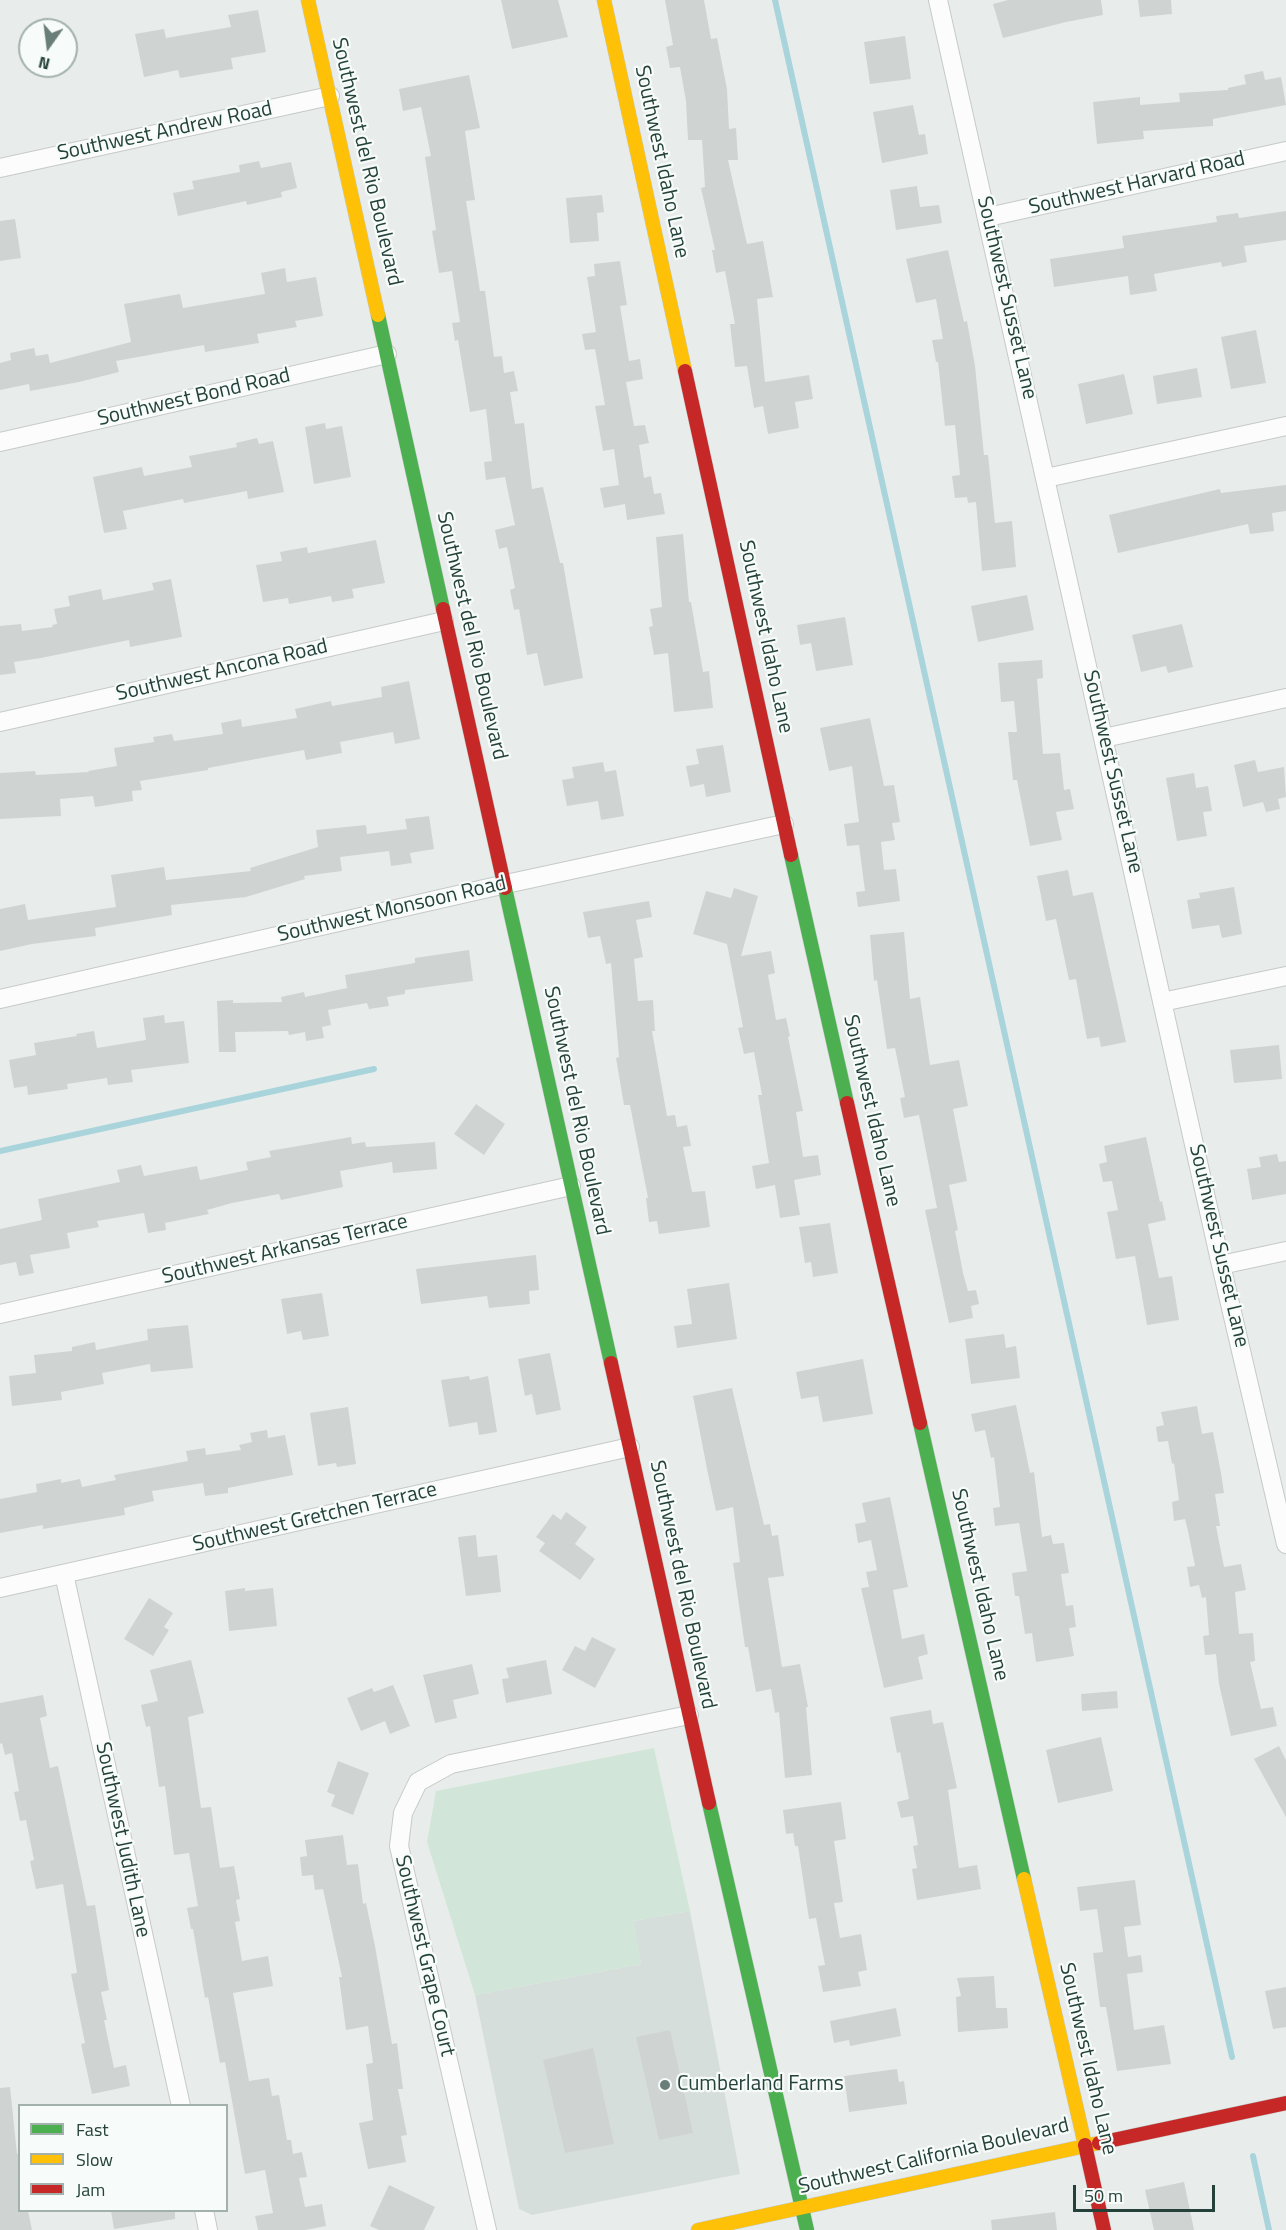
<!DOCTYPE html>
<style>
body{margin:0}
#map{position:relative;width:1286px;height:2230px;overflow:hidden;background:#e8edeb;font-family:"Titillium Web",sans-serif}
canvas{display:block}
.legend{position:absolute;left:18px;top:2104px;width:210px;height:108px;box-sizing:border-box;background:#f7fbf9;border:2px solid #a3b1ad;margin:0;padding:8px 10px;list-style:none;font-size:18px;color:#24423a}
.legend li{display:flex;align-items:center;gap:12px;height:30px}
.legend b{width:30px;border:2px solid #a3b1ad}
.north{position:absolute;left:18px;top:18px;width:60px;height:60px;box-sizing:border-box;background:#f7fbf9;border:2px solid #a3b1ad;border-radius:50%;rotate:194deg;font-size:16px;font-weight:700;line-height:24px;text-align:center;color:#24423a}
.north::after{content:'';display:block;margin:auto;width:21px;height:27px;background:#697e78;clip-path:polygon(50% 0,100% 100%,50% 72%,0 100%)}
.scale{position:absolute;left:1073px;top:2185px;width:142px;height:27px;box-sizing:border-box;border:3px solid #24423a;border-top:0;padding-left:8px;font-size:18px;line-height:21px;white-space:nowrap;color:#24423a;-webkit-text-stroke:4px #f7fbf9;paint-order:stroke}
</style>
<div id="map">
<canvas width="1286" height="2230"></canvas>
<ul class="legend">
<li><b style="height:8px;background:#4caf50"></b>Fast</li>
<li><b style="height:8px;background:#ffc107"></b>Slow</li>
<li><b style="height:8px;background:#c62828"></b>Jam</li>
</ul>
<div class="north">N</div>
<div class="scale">50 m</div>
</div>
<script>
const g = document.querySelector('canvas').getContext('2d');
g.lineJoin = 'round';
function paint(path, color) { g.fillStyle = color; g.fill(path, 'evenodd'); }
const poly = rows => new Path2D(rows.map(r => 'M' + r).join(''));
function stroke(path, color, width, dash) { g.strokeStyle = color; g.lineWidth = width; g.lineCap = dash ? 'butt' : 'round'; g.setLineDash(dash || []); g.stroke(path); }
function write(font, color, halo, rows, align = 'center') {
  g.font = font + ' "Titillium Web",sans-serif'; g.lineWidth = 4.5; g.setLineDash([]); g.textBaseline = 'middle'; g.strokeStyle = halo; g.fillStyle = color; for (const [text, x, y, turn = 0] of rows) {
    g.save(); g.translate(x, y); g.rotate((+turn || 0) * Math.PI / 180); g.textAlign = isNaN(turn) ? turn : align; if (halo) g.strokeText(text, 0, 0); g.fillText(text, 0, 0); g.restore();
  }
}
paint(poly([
 [690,1911,740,2174,532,2215,519,2209,475,1995,641,1964,633,1921]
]), '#d6dedb');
paint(poly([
 [654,1748,690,1911,634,1921,641,1964,475,1995,427,1842,436,1791]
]), '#d1e6d8');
stroke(poly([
 [775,0,1232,2057],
 [0,1151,374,1069],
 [1253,2156,1269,2230]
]), '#a9d4db', 6);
paint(poly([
 [501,0,558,0,568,37,512,49],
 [665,0,704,0,711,39,717,38,727,89,729,129,736,128,738,160,728,160,747,244,763,241,773,297,757,299,765,382,809,375,813,399,795,402,799,428,768,434,763,406,754,408,747,366,735,367,730,324,735,324,725,271,716,273,712,250,715,250,701,188,705,187,702,140,688,140,686,101,680,67,670,68,666,47,673,45],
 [1008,0,1101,0,1103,15,1066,22,1003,38,993,4],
 [1138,0,1171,0,1172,14,1140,17],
 [258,10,266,52,231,58,233,69,180,78,178,70,144,77,135,34,164,29,166,38,231,27,228,15],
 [905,36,911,79,870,84,864,42],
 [1263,71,1265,80,1281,77,1286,105,1213,119,1213,126,1143,131,1144,139,1097,144,1093,102,1140,97,1140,105,1180,102,1179,93,1228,90,1228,88,1246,84,1244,75],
 [469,75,480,128,465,131,475,200,466,201,480,291,485,291,494,357,502,356,504,373,514,371,518,391,510,392,515,424,524,423,532,489,543,487,560,563,563,563,583,678,544,686,537,653,527,655,519,609,514,610,510,590,515,588,507,547,499,549,495,530,515,525,505,477,486,480,484,462,492,461,486,409,470,412,458,340,455,341,452,323,460,322,452,271,439,273,432,231,436,230,425,157,431,156,421,107,403,111,399,89],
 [913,105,919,135,925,134,928,154,882,163,873,112],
 [259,161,261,168,291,162,297,188,281,192,282,197,247,205,246,201,178,216,173,193,194,189,192,181,240,172,239,165],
 [917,186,920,207,939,205,942,223,896,230,890,190],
 [602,195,604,212,597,213,599,241,570,243,566,198],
 [1286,211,1286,240,1244,246,1247,262,1222,267,1221,262,1154,274,1157,291,1130,295,1128,276,1054,287,1050,259,1124,248,1122,236,1217,222,1216,216,1238,213,1239,218],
 [15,219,21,258,0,261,0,221],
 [948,250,964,322,967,321,975,366,984,455,988,455,995,523,1012,521,1016,567,982,571,976,502,968,503,967,497,955,498,952,476,960,475,955,425,945,426,938,362,936,362,932,340,943,339,936,299,916,303,906,259],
 [620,261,627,305,620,306,629,361,640,359,643,379,626,382,634,426,645,425,649,443,639,445,644,478,651,476,654,494,661,493,665,514,627,520,625,504,604,508,600,488,619,485,614,449,603,451,595,406,605,405,595,349,585,350,582,334,596,332,587,277,595,276,594,264],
 [285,268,287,282,316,277,323,316,295,321,297,327,257,334,259,343,205,352,204,345,116,361,119,372,79,382,30,391,29,384,0,390,0,363,11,360,10,353,34,348,36,356,48,354,50,363,131,342,124,304,180,294,183,308,265,294,261,273],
 [1256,330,1266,383,1231,389,1221,337],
 [1197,368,1202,397,1157,404,1153,376],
 [1124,374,1133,414,1086,424,1078,384],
 [325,423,326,429,342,426,351,477,314,484,305,427],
 [257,438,259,444,273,441,284,492,248,499,247,491,184,503,183,499,123,511,127,529,104,533,93,477,142,467,144,476,192,467,189,456,237,447,236,443],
 [1286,485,1286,511,1272,513,1274,531,1250,534,1248,524,1118,553,1109,515,1220,489,1221,493],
 [683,534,689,602,691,602,703,672,709,671,713,708,674,712,668,653,654,655,649,627,653,626,650,609,662,607,656,537],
 [376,540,385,583,352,589,354,598,332,602,331,596,289,604,288,598,263,602,256,565,282,561,280,552,307,547,308,553],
 [171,579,182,637,130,647,129,640,41,658,14,662,16,673,0,675,0,626,21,624,22,631,53,627,52,625,57,624,54,609,70,606,68,596,101,589,103,600,154,590,152,583],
 [1027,595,1034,630,978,642,971,606],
 [845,617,853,665,816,671,811,643,800,645,797,625],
 [1182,624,1193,667,1168,673,1166,666,1141,672,1132,635],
 [1042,660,1043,678,1037,679,1043,754,1060,753,1064,790,1070,789,1074,809,1056,812,1062,840,1030,846,1017,780,1013,780,1008,732,1017,732,1014,701,1001,702,998,663],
 [409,681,420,739,395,744,393,732,340,742,342,753,306,760,304,750,208,768,208,770,140,781,142,790,132,791,133,801,95,807,93,796,60,799,61,816,0,819,0,773,35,771,36,775,89,772,88,771,117,766,114,748,154,742,153,737,172,734,174,741,223,734,221,723,241,719,242,727,297,718,295,709,331,701,332,706,382,697,381,687],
 [870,718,884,786,894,785,900,822,892,823,895,840,881,842,884,870,896,869,900,901,858,907,856,892,865,891,859,845,847,846,844,824,859,822,852,766,829,771,820,728],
 [723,745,731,792,706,797,704,784,690,787,686,766,699,764,696,749],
 [1255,760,1258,772,1284,767,1286,797,1278,799,1280,809,1266,812,1263,802,1243,807,1234,765],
 [603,762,605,772,616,770,624,816,601,820,598,801,567,806,562,780,574,778,572,767],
 [1194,773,1196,788,1208,786,1212,811,1203,812,1207,836,1177,841,1166,778],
 [429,816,434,849,410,853,412,863,391,866,389,851,340,857,342,871,304,876,305,879,246,897,171,905,172,915,95,928,96,936,32,944,0,951,0,909,25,904,28,920,116,907,111,875,164,867,166,880,251,871,250,868,318,847,316,830,366,825,367,834,407,829,405,819],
 [1068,870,1073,896,1093,892,1126,1042,1101,1047,1099,1037,1087,1039,1076,979,1069,980,1056,919,1046,921,1037,876],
 [1234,887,1242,934,1222,938,1219,925,1192,929,1187,900,1200,898,1199,893],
 [734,888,758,896,741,956,771,951,775,973,768,975,776,1020,786,1018,790,1036,788,1037,803,1111,796,1112,803,1157,818,1155,821,1175,794,1180,800,1215,780,1218,775,1185,756,1189,752,1166,769,1163,758,1095,762,1095,754,1052,744,1054,738,1028,743,1027,727,944,693,934,706,891,731,898],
 [649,901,652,917,636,920,643,957,634,959,638,1001,653,1000,655,1031,652,1031,667,1116,675,1115,677,1127,687,1125,691,1146,683,1147,692,1192,705,1191,710,1227,659,1234,657,1221,649,1222,646,1198,648,1198,630,1105,624,1105,616,1058,619,1057,611,963,606,964,600,936,588,938,583,912],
 [904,932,910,999,920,997,930,1065,959,1060,968,1106,953,1109,967,1181,949,1185,958,1230,955,1231,963,1273,968,1291,976,1290,979,1304,971,1306,973,1318,949,1323,925,1210,937,1208,919,1115,904,1118,900,1098,905,1097,895,1048,887,1049,877,980,874,981,870,935],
 [469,950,473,981,405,990,405,994,387,997,389,1006,369,1009,367,1003,328,1010,331,1025,322,1027,324,1038,306,1041,305,1032,289,1035,288,1031,235,1032,236,1052,219,1052,217,1001,233,1000,233,1003,282,1002,281,997,304,992,305,997,347,988,345,975,415,963,415,958],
 [164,1015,165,1023,184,1021,189,1063,131,1070,133,1082,108,1085,107,1078,67,1084,68,1089,28,1095,27,1086,14,1088,9,1060,36,1055,34,1043,77,1036,76,1034,94,1031,97,1048,146,1040,143,1018],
 [1279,1045,1282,1079,1234,1083,1230,1050],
 [476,1104,505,1124,484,1155,454,1134],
 [351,1137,352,1144,365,1142,366,1147,435,1142,437,1169,393,1173,392,1162,340,1171,343,1187,281,1200,279,1194,232,1203,207,1210,209,1214,165,1223,166,1230,148,1233,144,1213,97,1221,99,1227,67,1233,70,1248,30,1255,34,1273,19,1276,16,1262,0,1265,0,1229,42,1220,38,1199,120,1182,117,1170,141,1165,144,1176,197,1166,200,1180,248,1170,246,1162,271,1157,269,1151],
 [1146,1137,1160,1202,1162,1201,1166,1220,1148,1224,1159,1278,1172,1276,1179,1320,1147,1325,1135,1256,1116,1259,1107,1212,1118,1210,1112,1181,1103,1182,1099,1164,1107,1162,1104,1146],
 [1277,1154,1279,1162,1286,1161,1286,1194,1252,1200,1247,1169,1261,1167,1259,1157],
 [830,1223,838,1273,813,1277,811,1262,805,1263,799,1227],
 [536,1255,539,1290,529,1291,530,1304,489,1308,487,1296,421,1304,416,1269],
 [729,1283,737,1339,677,1348,674,1326,692,1324,687,1289],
 [322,1293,329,1336,303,1340,301,1331,287,1334,281,1299],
 [188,1325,193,1368,151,1372,150,1364,102,1373,104,1384,61,1392,62,1400,12,1406,9,1376,36,1373,34,1355,72,1351,72,1347,95,1342,96,1350,148,1340,147,1329],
 [1004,1334,1006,1348,1016,1346,1020,1378,971,1384,965,1339],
 [550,1353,561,1410,536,1415,532,1394,525,1396,518,1359],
 [863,1359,873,1414,823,1422,818,1396,801,1399,796,1372],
 [469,1376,470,1380,488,1376,497,1432,479,1435,477,1422,449,1427,441,1380],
 [732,1388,764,1525,770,1524,772,1536,778,1535,784,1576,768,1578,782,1667,800,1664,808,1707,806,1707,812,1775,785,1778,779,1712,775,1713,771,1689,756,1692,748,1647,745,1647,733,1563,740,1562,733,1507,716,1511,707,1469,693,1396],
 [1016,1405,1030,1473,1034,1472,1042,1537,1051,1535,1053,1544,1064,1543,1069,1573,1061,1574,1066,1606,1073,1605,1076,1627,1069,1628,1074,1656,1036,1662,1032,1633,1025,1634,1019,1596,1015,1596,1012,1573,1027,1571,1019,1523,995,1526,993,1508,1000,1507,994,1457,991,1458,985,1430,975,1432,971,1414],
 [1197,1406,1202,1434,1213,1432,1221,1473,1224,1493,1215,1494,1220,1526,1216,1526,1224,1567,1241,1564,1246,1590,1235,1592,1239,1634,1253,1633,1255,1661,1250,1662,1261,1709,1273,1707,1277,1726,1231,1736,1219,1684,1216,1654,1205,1655,1203,1636,1209,1635,1206,1597,1202,1598,1199,1585,1190,1587,1187,1567,1195,1566,1188,1531,1185,1519,1174,1521,1172,1502,1179,1500,1174,1463,1172,1464,1168,1441,1158,1442,1156,1427,1164,1425,1161,1412],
 [348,1407,356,1464,337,1467,336,1463,318,1466,310,1413],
 [267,1430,268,1438,285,1435,293,1475,228,1488,228,1493,205,1496,203,1483,152,1491,154,1501,124,1508,125,1515,43,1529,43,1525,0,1533,0,1499,37,1492,36,1484,61,1479,61,1483,80,1479,82,1487,116,1480,114,1475,188,1461,186,1451,205,1448,206,1455,241,1450,239,1445,252,1442,250,1433],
 [890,1497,908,1587,893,1590,902,1639,924,1634,928,1654,918,1657,923,1679,884,1688,861,1588,869,1587,866,1572,877,1570,871,1540,858,1543,855,1524,866,1522,862,1503],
 [566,1512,587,1527,575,1544,595,1559,580,1580,539,1551,545,1543,536,1537,553,1514,561,1520],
 [476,1535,478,1557,497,1555,501,1592,466,1596,458,1537],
 [245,1588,245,1591,273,1588,277,1626,229,1631,225,1591],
 [149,1598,173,1613,164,1627,169,1630,153,1656,124,1639],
 [592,1637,616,1649,595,1688,562,1670,575,1646,585,1651],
 [191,1660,204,1713,188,1717,201,1808,211,1807,220,1868,234,1866,240,1899,236,1900,240,1921,235,1922,242,1961,268,1956,273,1986,233,1993,249,2081,269,2078,272,2096,279,2095,287,2140,291,2140,293,2154,302,2152,307,2177,299,2178,305,2207,322,2204,326,2226,305,2230,258,2230,255,2216,273,2213,265,2170,245,2174,225,2062,220,2063,208,1997,205,1998,193,1929,191,1929,187,1908,198,1906,189,1853,174,1855,165,1786,159,1787,150,1726,146,1727,141,1705,158,1701,150,1670],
 [546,1660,552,1694,506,1703,502,1679,509,1678,506,1668],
 [472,1664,479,1694,453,1700,457,1718,435,1723,423,1675],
 [393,1685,410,1726,390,1734,385,1721,361,1731,347,1698,372,1688,374,1692],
 [1117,1691,1118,1708,1082,1711,1081,1694],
 [43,1695,47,1716,40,1718,50,1768,58,1766,87,1906,95,1905,109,1990,101,1992,107,2020,104,2020,114,2068,126,2065,130,2086,92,2094,81,2044,85,2043,71,1974,77,1973,63,1884,36,1889,30,1861,34,1860,26,1820,20,1821,14,1792,19,1791,12,1753,5,1755,2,1743,0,1744,0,1703],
 [931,1710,933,1724,943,1722,957,1788,948,1790,959,1868,977,1865,981,1889,917,1900,912,1869,917,1868,913,1846,918,1845,913,1816,901,1818,897,1802,909,1799,900,1752,897,1753,890,1717],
 [1101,1737,1113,1791,1058,1803,1046,1750],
 [1279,1746,1286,1760,1286,1817,1254,1759],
 [338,1761,369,1773,353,1815,331,1806,335,1795,327,1792],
 [841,1802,846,1839,834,1841,843,1902,834,1903,840,1938,861,1934,867,1970,858,1972,861,1986,823,1992,818,1966,825,1965,816,1918,809,1919,798,1846,795,1846,793,1833,786,1834,783,1810],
 [343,1835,347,1865,358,1864,363,1904,366,1903,375,1946,392,2044,397,2043,403,2089,398,2089,407,2135,401,2136,406,2162,368,2169,359,2123,373,2120,366,2064,373,2063,368,2026,346,2030,339,1977,342,1977,323,1889,315,1890,313,1875,302,1876,300,1857,307,1856,305,1840],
 [1135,1880,1141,1925,1124,1927,1128,1957,1141,1955,1143,1972,1127,1974,1134,2030,1164,2025,1171,2064,1117,2071,1106,2007,1100,2007,1093,1953,1103,1952,1097,1909,1080,1911,1077,1887],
 [994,1976,996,2008,1007,2008,1008,2028,958,2032,956,1997,961,1996,957,1978],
 [1286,1987,1286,2027,1273,2029,1265,1991],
 [896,2008,901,2036,850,2046,849,2040,834,2043,830,2021],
 [670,2030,693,2133,659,2140,636,2037],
 [593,2048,614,2144,565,2153,543,2060],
 [897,2069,899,2082,904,2081,907,2104,849,2112,844,2076],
 [10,2087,17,2154,20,2153,20,2211,28,2211,32,2230,0,2230,0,2088],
 [1184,2182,1194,2230,1154,2230,1145,2190],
 [389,2185,435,2207,424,2230,379,2230,370,2226],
 [111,2211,175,2211,175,2219,114,2229],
 [1055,2212,1057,2230,992,2230,991,2220]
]), '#cfd4d2');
const street = poly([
 [938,0,1221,1265,1286,1544],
 [0,168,330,96],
 [988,217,1286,151],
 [0,442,387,354],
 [1046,478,1286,426],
 [0,722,444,621],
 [1104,738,1286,698],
 [0,999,506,884,784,824],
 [1162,1002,1286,976],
 [1221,1265,1286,1251],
 [0,1314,571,1186],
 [64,1574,181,2106],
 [0,1588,630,1447],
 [204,2210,208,2230],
 [487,2230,399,1846,403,1813,418,1782,451,1764,689,1715]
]);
const fast = poly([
 [378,315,443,609],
 [791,855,847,1103],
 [505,888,611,1363],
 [920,1423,1024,1879],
 [709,1803,807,2230]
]);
const slow = poly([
 [308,0,378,315],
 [604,0,685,371],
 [1024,1879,1085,2145],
 [698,2230,1099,2143]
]);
const jam = poly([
 [685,371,791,855],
 [443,609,505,888],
 [847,1103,920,1423],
 [611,1363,709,1803],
 [1099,2143,1286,2103],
 [1085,2145,1104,2230]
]);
stroke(street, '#c5cac8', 20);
stroke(fast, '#c3cbc8', 15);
stroke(slow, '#c3cbc8', 15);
stroke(jam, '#c3cbc8', 15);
stroke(street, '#fcfcfc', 18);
stroke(fast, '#4caf50', 14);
stroke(slow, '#ffc107', 14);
stroke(jam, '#c62828', 14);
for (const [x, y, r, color] of [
 [665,2085,6,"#697e78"]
]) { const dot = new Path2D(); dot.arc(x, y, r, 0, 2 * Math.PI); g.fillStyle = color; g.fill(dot); stroke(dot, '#f7fbf9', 2); }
write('21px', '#24423a', '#f7fbf9', [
 ["Southwest Andrew Road",165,132,-12],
 ["Southwest del Rio Boulevard",366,162,77],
 ["Southwest Idaho Lane",661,162,78],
 ["Southwest Harvard Road",1137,184,-13],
 ["Southwest Susset Lane",1006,298,77],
 ["Southwest Bond Road",194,398,-13],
 ["Southwest del Rio Boulevard",471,636,77],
 ["Southwest Idaho Lane",765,637,78],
 ["Southwest Ancona Road",222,671,-13],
 ["Southwest Susset Lane",1112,772,77],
 ["Southwest Monsoon Road",392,910,-13],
 ["Southwest del Rio Boulevard",576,1111,78],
 ["Southwest Idaho Lane",871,1111,77],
 ["Southwest Susset Lane",1218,1246,77],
 ["Southwest Arkansas Terrace",285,1250,-13],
 ["Southwest Gretchen Terrace",315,1518,-13],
 ["Southwest del Rio Boulevard",682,1585,78],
 ["Southwest Idaho Lane",979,1585,77],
 ["Southwest Judith Lane",122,1840,78],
 ["Southwest Grape Court",424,1956,77],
 ["Southwest Idaho Lane",1087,2059,77],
 ["Southwest California Boulevard",934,2157,-13]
]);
write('21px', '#24423a', '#f7fbf9', [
 ["Cumberland Farms",677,2085]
], 'left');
</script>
